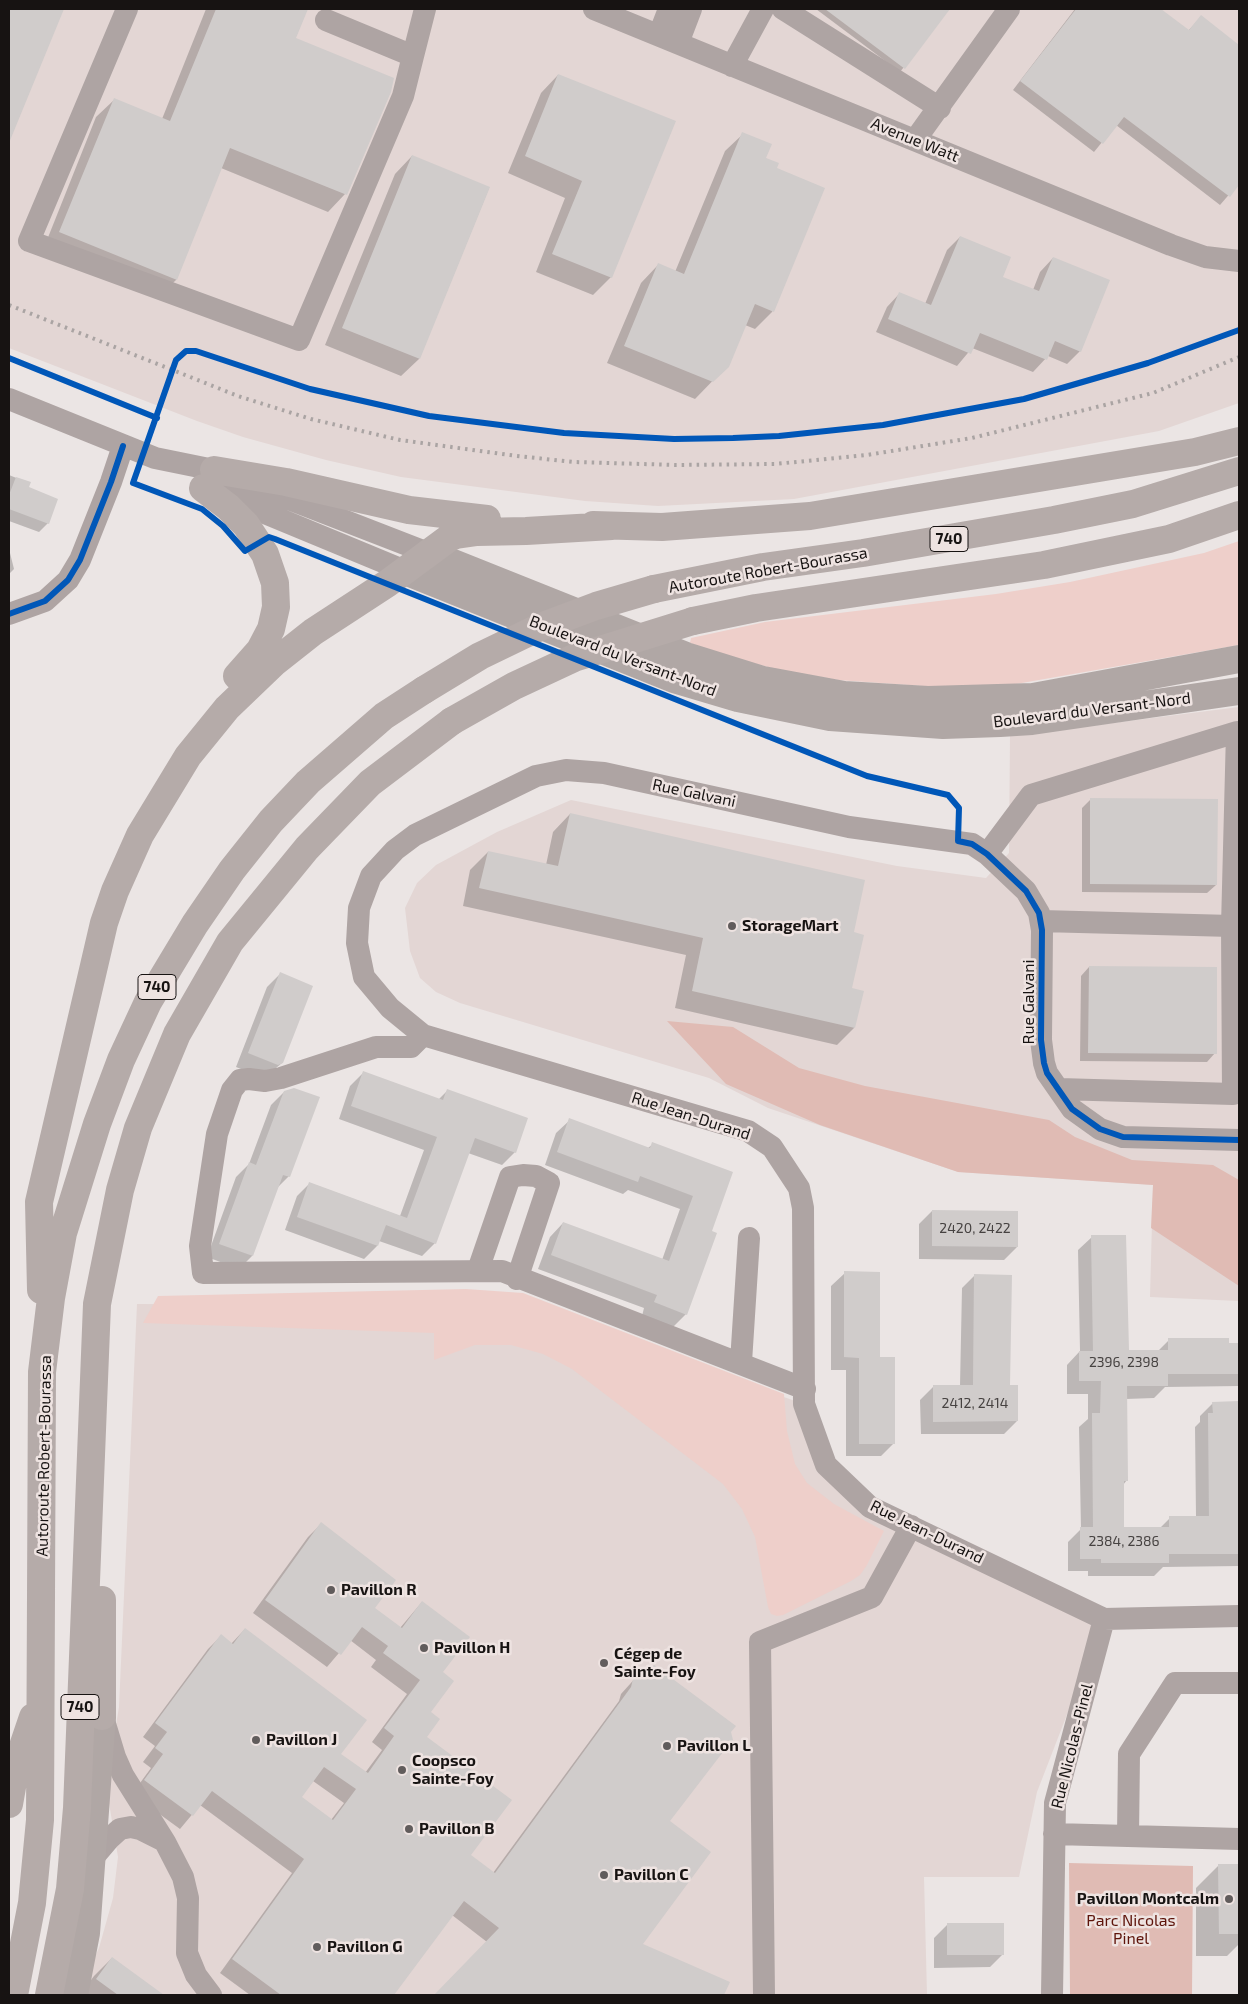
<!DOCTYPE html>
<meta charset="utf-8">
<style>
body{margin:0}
#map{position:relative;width:1248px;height:2004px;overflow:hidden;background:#ebe5e4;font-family:"Exo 2",sans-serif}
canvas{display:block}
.frame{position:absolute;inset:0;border:10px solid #171312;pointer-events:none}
</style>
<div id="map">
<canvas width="1248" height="2004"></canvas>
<div class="frame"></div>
</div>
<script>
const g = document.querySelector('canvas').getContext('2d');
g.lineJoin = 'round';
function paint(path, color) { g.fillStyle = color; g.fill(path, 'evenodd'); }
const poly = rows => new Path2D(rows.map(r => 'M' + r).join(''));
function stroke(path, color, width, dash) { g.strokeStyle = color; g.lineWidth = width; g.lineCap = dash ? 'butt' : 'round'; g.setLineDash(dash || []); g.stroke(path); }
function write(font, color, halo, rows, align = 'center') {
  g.font = font + ' "Exo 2",sans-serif'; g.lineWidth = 5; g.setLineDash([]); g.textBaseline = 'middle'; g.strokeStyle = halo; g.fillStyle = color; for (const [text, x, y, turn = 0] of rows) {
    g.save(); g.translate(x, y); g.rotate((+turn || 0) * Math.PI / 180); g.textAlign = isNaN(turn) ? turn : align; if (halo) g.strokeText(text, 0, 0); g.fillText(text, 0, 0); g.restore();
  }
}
paint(poly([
 [9,9,1239,9,1239,403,1159,431,794,499,658,506,585,501,401,477,326,460,243,437,197,421,9,348],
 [1239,707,1239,1301,1150,1297,1153,1185,958,1172,768,1108,709,1078,460,1003,436,992,420,978,410,951,405,908,417,883,436,865,497,832,571,800,897,866,986,878,1009,853,1010,736],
 [137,1304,518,1305,804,1404,826,1465,870,1507,1104,1619,1037,1792,1019,1877,924,1877,927,1995,85,1995,92,1963,99,1948,113,1898,118,1857,106,1785,119,1707]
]), '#e3d6d4');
paint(poly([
 [1239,541,1239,645,1016,684,951,688,838,680,780,670,721,655,690,643,691,638,765,622,996,594,1070,582,1204,553],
 [466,1289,523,1293,784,1394,787,1431,795,1464,807,1483,834,1504,884,1531,867,1565,860,1575,851,1581,783,1615,777,1616,771,1614,768,1607,755,1537,742,1509,723,1484,572,1369,543,1354,511,1345,475,1345,434,1360,434,1333,143,1323,158,1296]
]), '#eecfca');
paint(poly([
 [667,1021,733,1027,799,1068,865,1086,1049,1120,1075,1137,1132,1160,1213,1165,1239,1180,1239,1286,1151,1228,1153,1185,958,1172,820,1125,726,1084],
 [1069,1863,1193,1866,1192,1995,1070,1995]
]), '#e0bbb4');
paint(poly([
 [9,9,63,9,9,141],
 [206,9,307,9,295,39,345,194,328,212,221,168,176,280,158,297,43,250,96,117,114,100,162,119],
 [816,9,949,9,900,72],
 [1075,9,1159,9,1188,31,1201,17,1239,46,1239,183,1220,205,1116,125,1094,152,1013,90],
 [558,75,611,277,593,295,536,272,565,198,508,173,541,93],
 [743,134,776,169,823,189,772,312,755,329,745,325,727,366,695,399,607,363,641,283,658,265,675,272,725,151],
 [412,156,489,188,419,359,401,376,325,345,395,174],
 [960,237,1001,277,1033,290,1040,272,1053,258,1080,351,1067,364,1048,356,1033,372,972,348,957,366,876,332,887,307,900,293,925,304,947,250],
 [9,475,29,483,27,488,48,523,39,532,9,521],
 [9,549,14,569,9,574],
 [1091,799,1216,885,1207,893,1082,892,1082,808],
 [570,814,852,933,851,989,854,1028,837,1045,675,1008,686,955,463,906,470,870,488,852,546,865,553,832],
 [1089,967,1215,1053,1207,1062,1080,1061,1081,976],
 [280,974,282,1063,264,1078,236,1067,267,987],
 [363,1073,438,1100,448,1090,515,1152,502,1165,468,1153,435,1243,422,1256,379,1241,377,1246,364,1259,285,1230,297,1196,310,1183,400,1216,424,1150,339,1119,350,1086],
 [284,1092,289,1176,276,1189,252,1256,239,1269,207,1257,236,1177,249,1164,271,1105],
 [570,1120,648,1148,653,1144,732,1173,710,1232,686,1314,673,1327,642,1316,644,1308,538,1269,550,1237,563,1223,662,1260,680,1209,628,1190,623,1194,545,1165,556,1133],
 [932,1211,1017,1247,1004,1260,919,1259,919,1224],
 [1092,1237,1128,1352,1157,1352,1169,1340,1239,1344,1239,1386,1165,1387,1154,1398,1126,1399,1127,1480,1123,1485,1123,1529,1159,1529,1170,1518,1196,1517,1195,1427,1200,1422,1200,1416,1213,1403,1239,1403,1239,1566,1163,1567,1154,1576,1088,1576,1088,1571,1068,1571,1068,1542,1081,1529,1079,1427,1088,1419,1088,1394,1067,1394,1067,1365,1080,1351,1078,1250],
 [845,1273,894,1443,881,1456,846,1456,846,1370,831,1370,831,1286],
 [975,1275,1009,1386,1017,1421,1004,1434,921,1434,920,1400,933,1387,960,1386,962,1288],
 [321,1524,374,1609,400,1628,422,1602,441,1673,429,1713,425,1737,469,1855,493,1873,619,1701,621,1694,639,1674,730,1732,731,1745,717,1758,668,1822,641,1945,728,1983,723,1995,435,1995,487,1942,452,1915,392,1995,250,1995,220,1973,292,1873,200,1805,180,1829,132,1794,151,1768,143,1762,155,1746,143,1737,208,1649,221,1636,231,1644,245,1629,339,1754,365,1773,382,1750,372,1742,407,1694,371,1667,376,1660,350,1640,327,1667,253,1613,308,1537],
 [313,1781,344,1803,331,1820,300,1797],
 [1219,1865,1239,1865,1239,1944,1227,1956,1196,1956,1196,1888],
 [947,1925,1003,1954,990,1967,934,1968,934,1938],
 [112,1958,162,1995,80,1995,94,1976]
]), '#0003');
paint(poly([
 [9,9,64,9,9,143],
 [216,9,308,9,296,38,394,78,391,92,347,195,230,148,177,280,59,232,114,98,170,121],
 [825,9,950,9,905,69],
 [1076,9,1161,9,1189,30,1201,15,1239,45,1239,185,1230,197,1124,117,1103,144,1020,81],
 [558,74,676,121,612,278,552,254,582,181,525,156],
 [742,132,772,144,766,158,779,163,777,168,825,188,774,312,755,304,729,367,713,382,624,346,658,263,684,274],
 [412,155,490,187,420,359,342,328],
 [960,236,1011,257,1003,277,1039,291,1053,257,1110,280,1081,352,1055,341,1047,360,980,333,971,354,888,319,899,292,931,305],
 [16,477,31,482,29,487,58,499,49,524,9,509,9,495],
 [1090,798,1218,799,1217,885,1090,884],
 [570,813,865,880,854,932,864,935,852,988,864,991,855,1028,692,991,703,938,479,888,488,851,558,866],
 [1089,966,1217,967,1217,1054,1088,1053],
 [280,972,313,986,283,1063,278,1065,248,1053],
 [363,1071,443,1100,447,1089,528,1118,516,1153,475,1138,436,1244,386,1225,378,1246,297,1217,309,1182,407,1218,437,1137,351,1106],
 [294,1088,320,1097,290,1177,283,1175,253,1256,219,1244,249,1162,256,1165,284,1091],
 [569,1118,650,1148,652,1142,733,1172,712,1231,717,1233,687,1315,654,1302,657,1295,551,1255,563,1222,669,1261,693,1196,640,1176,638,1182,557,1152],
 [932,1210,1018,1211,1018,1247,932,1246],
 [1091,1235,1126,1235,1129,1350,1168,1350,1168,1338,1229,1338,1229,1343,1239,1343,1239,1374,1168,1374,1168,1386,1127,1386,1128,1481,1124,1481,1124,1527,1169,1527,1169,1516,1209,1516,1208,1413,1213,1413,1212,1402,1239,1401,1239,1554,1169,1554,1169,1563,1101,1563,1101,1559,1080,1559,1080,1527,1093,1527,1092,1413,1100,1413,1101,1381,1079,1381,1079,1351,1093,1351],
 [844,1271,880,1272,880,1357,895,1357,895,1444,859,1444,859,1358,844,1357],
 [974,1274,1012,1275,1010,1385,1018,1385,1018,1421,933,1422,933,1385,973,1385],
 [321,1522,396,1580,375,1608,402,1628,422,1601,470,1637,443,1672,454,1681,431,1712,440,1719,427,1737,512,1800,471,1855,495,1873,631,1687,633,1679,639,1673,650,1670,654,1665,736,1726,731,1732,733,1740,732,1745,723,1752,670,1821,711,1852,643,1944,730,1982,724,1995,434,1995,499,1928,464,1901,394,1995,281,1995,232,1959,304,1859,212,1791,193,1816,144,1780,163,1754,155,1748,167,1732,155,1723,221,1634,233,1644,245,1628,367,1720,341,1754,368,1773,394,1736,384,1728,420,1680,383,1653,388,1646,362,1627,341,1655,265,1600],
 [324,1767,356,1789,333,1820,302,1797],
 [1218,1864,1239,1864,1239,1934,1219,1934],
 [947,1923,1004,1923,1004,1955,947,1955],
 [112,1957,164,1995,118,1995,96,1979]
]), '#d0cccb');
stroke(poly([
 [127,9,29,241,299,340,403,96,413,56],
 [594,9,1171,245,1205,257,1239,261],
 [783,9,940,108],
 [326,20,413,56,425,9],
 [659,35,669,9],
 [678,43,691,9],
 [732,66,763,9],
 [915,140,1009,9],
 [9,399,155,458,214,470,428,553],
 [219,494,405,571],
 [9,614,45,601,68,580,80,560,111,482,123,446],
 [987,854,1031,795,1237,732,1232,926,1233,1094,1059,1089],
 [1041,921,1232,926],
 [423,1035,411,1047,376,1047,281,1078,265,1081,249,1079,240,1080,232,1090,217,1134,200,1246,203,1273,502,1271,805,1389],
 [1239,1140,1123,1137,1100,1129,1072,1109,1047,1073,1044,1063,1041,1040,1042,930,1039,913,1026,891,987,854,972,844,849,827,604,773,566,770,536,776,415,835,395,850,371,876,359,908,357,943,364,977,390,1008,423,1035,748,1131,772,1147,799,1188,803,1208,804,1404,826,1465,870,1507,1104,1619,1239,1616],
 [478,1270,510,1177,523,1175,536,1176,549,1183,517,1279],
 [741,1362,749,1238],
 [105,1724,115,1757,123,1775,165,1842,183,1877,188,1898,187,1953,196,1975,211,1995],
 [1054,1834,1239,1839],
 [1128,1836,1129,1754,1175,1683,1239,1683],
 [93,1858,110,1838,120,1829,131,1827,140,1829,164,1841],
 [764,1995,760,1642,872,1597,911,1526],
 [1052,1995,1055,1803,1104,1619]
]), '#aea4a3', 22);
stroke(poly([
 [428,553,686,656,763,680,844,695,928,700,1033,697,1239,659],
 [405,571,674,679,738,698,830,717,943,725,1000,723,1032,721,1239,691],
 [74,1995,86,1933,102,1716]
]), '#b0a7a5', 28);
stroke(poly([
 [214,470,286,482,409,510,487,519],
 [203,488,228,507,246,525,265,554,275,583,276,607,271,629,260,650,237,676],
 [593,525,662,527,810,516,1195,452,1239,441],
 [654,589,763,567,863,553,1054,520,1133,504,1239,471],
 [693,621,756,608,1044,565,1169,539,1239,515],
 [41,1290,39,1202,104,923,115,891,140,835,188,756,227,708,275,662,313,632,388,583,449,538,456,535,477,532,526,531,612,526],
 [102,1600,102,1716],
 [9,1804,15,1770,33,1717],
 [14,1995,32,1903,40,1820,42,1372,51,1298,63,1233,97,1124,121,1060,148,1002,195,924,232,870,271,821,308,782,384,716,424,690],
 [49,1995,70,1889,77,1808,97,1304,120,1190,138,1128,177,1034,230,942,307,848,370,783,452,721]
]), '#b5aba9', 28);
stroke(poly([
 [9,305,238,396,311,419,400,440,517,456,574,462,676,465,775,464,867,455,972,438,1153,393,1239,357]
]), '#aaa4a3', 4, [2.5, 5]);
stroke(poly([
 [424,690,480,656,540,627,596,606,654,589],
 [452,721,514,686,574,658,693,621]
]), '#b5aba9', 28);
stroke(poly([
 [1239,330,1148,363,1024,399,883,425,779,436,733,438,674,439,564,433,429,416,310,389,196,351,186,351,176,360,133,483,202,509,223,526,245,551,269,537,275,539,867,776,948,795,959,808,958,841,972,844,987,854,1026,891,1039,913,1042,930,1041,1040,1044,1063,1047,1073,1072,1109,1100,1129,1123,1137,1239,1140],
 [9,358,157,418],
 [9,614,45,601,68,580,80,560,111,482,123,446]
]), '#0057b8', 6);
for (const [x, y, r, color] of [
 [732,926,5,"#615c5c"],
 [331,1590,5,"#615c5c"],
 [424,1648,5,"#615c5c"],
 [604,1663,5,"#615c5c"],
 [256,1740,5,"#615c5c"],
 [667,1746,5,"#615c5c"],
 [402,1770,5,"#615c5c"],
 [409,1829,5,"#615c5c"],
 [604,1875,5,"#615c5c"],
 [1229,1899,5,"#615c5c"],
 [317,1947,5,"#615c5c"]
]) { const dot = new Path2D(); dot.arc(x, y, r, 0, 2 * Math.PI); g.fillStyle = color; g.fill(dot); stroke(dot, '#eee3e1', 2); }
write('14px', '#464241', null, [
 ["2420, 2422",975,1228],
 ["2396, 2398",1124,1362],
 ["2412, 2414",975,1403],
 ["2384, 2386",1124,1541]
]);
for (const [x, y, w] of [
 [949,539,38],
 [157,987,38],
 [80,1707,38]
]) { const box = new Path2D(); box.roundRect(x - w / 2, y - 12.5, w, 25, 4); g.fillStyle = '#eee3e1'; g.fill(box); stroke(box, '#171312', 1); }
write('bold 15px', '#171312', null, [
 ["740",949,539],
 ["740",157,987],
 ["740",80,1707]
]);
write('16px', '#171312', '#eee3e1', [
 ["Avenue Watt",915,140,22],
 ["Autoroute Robert-Bourassa",768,570,-10],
 ["Boulevard du Versant-Nord",623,656,21],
 ["Boulevard du Versant-Nord",1092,710,-7],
 ["Rue Galvani",694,793,12],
 ["Rue Galvani",1029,1002,-90],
 ["Rue Jean-Durand",691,1116,18],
 ["Autoroute Robert-Bourassa",44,1456,-89],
 ["Rue Jean-Durand",927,1532,26],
 ["Rue Nicolas-Pinel",1072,1746,-76]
]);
write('bold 16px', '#171312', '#eee3e1', [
 ["StorageMart",742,926],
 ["Pavillon R",341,1590],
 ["Pavillon H",434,1648],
 ["Cégep de",614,1654],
 ["Sainte-Foy",614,1672],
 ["Pavillon J",266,1740],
 ["Pavillon L",677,1746],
 ["Coopsco",412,1761],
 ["Sainte-Foy",412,1779],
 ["Pavillon B",419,1829],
 ["Pavillon C",614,1875],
 ["Pavillon Montcalm",1219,1899,"right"],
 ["Pavillon G",327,1947]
], 'left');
write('16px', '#5e140b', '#eee3e1', [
 ["Parc Nicolas",1131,1921],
 ["Pinel",1131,1939]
]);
</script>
